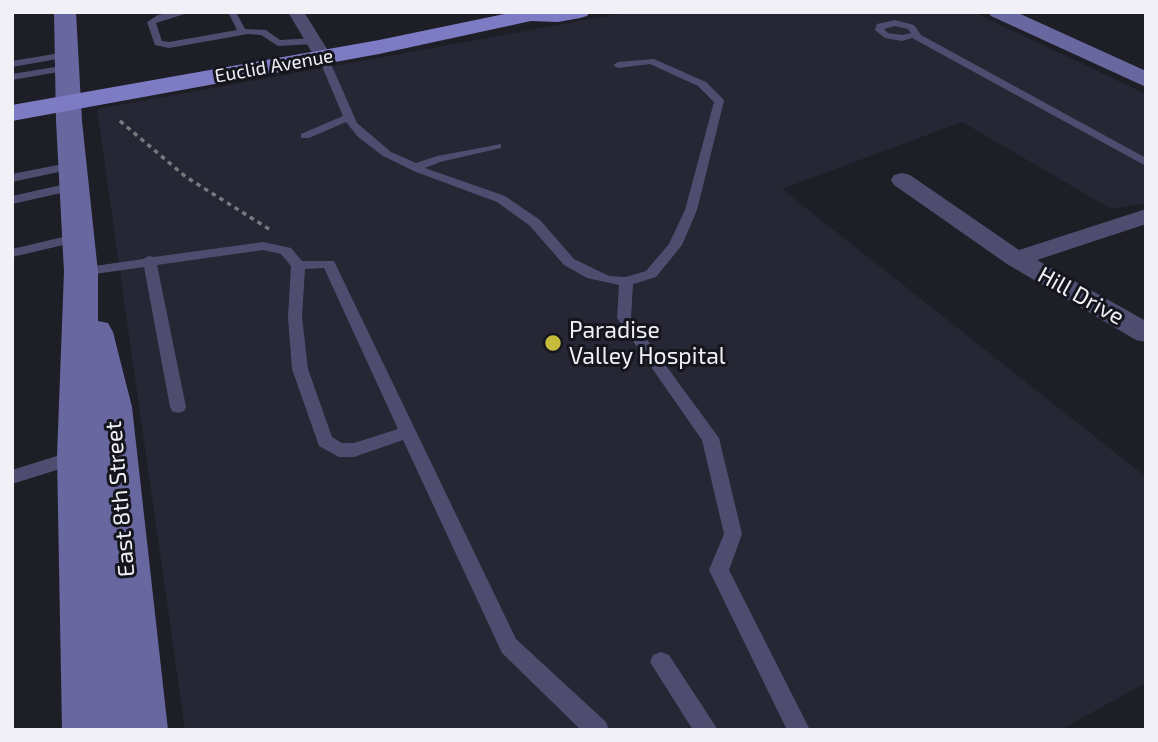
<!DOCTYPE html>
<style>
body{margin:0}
#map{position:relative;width:1158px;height:742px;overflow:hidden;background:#1e1e26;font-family:"Exo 2",sans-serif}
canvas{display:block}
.frame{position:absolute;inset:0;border:14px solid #f0f0f6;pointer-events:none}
</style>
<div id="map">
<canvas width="1158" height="742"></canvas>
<div class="frame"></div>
</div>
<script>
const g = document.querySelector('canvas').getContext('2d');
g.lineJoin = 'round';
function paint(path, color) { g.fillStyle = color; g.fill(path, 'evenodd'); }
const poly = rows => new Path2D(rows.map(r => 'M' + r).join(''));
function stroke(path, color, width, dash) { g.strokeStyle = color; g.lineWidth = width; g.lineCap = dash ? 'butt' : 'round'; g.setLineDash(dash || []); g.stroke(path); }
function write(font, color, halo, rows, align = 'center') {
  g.font = font + ' "Exo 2",sans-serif'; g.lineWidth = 6; g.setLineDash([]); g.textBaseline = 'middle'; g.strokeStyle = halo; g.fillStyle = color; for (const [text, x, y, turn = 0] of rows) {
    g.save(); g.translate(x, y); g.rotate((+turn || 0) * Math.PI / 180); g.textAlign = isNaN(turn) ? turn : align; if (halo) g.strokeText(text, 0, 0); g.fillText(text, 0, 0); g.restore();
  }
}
paint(poly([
 [630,12,973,12,1146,94,1146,203,1111,209,962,122,782,189,1146,477,1146,683,1060,730,185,730,97,109]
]), '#262634');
stroke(poly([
 [120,121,122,123]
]), '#78787f', 2.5, [3.5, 3.5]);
stroke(poly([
 [120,121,186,177,269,229]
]), '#78787f', 3.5, [4.5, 4.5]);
paint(poly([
 [172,12,191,12,156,23,162,41,169,42,237,30,228,12,236,12,245,29,266,30,280,40,313,38,318,41,313,44,278,46,261,35,248,34,169,48,155,45,147,22,158,15,172,12],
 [895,20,914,25,921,35,1146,158,1146,166,912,38,902,41,885,38,875,30,877,24,895,20],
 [895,26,908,29,911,33,902,35,888,33,884,29,895,26],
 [66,52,71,55,69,57,12,67,12,61,66,52],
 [323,54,328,57,357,123,391,152,416,163,437,156,501,144,501,148,440,162,425,168,505,196,540,220,574,259,609,276,626,277,646,271,669,244,685,210,714,102,698,86,650,64,618,68,613,65,618,62,654,59,706,82,723,99,724,101,697,210,682,245,656,277,633,284,631,318,719,438,742,534,729,570,810,730,787,730,709,570,724,534,702,440,617,318,619,285,587,278,564,265,530,226,497,202,416,172,383,156,358,137,346,122,309,138,301,138,301,134,343,116,318,57,323,54],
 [67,65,70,66,70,70,12,80,12,74,67,65],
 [73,162,77,164,77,168,12,182,12,174,73,162],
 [75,182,79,183,79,189,12,204,12,196,75,182],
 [80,233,87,237,85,240,12,257,12,249,80,233],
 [263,242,291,248,302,261,334,261,516,639,606,722,609,730,581,730,502,653,403,440,354,457,339,457,319,446,292,369,288,317,291,266,281,254,263,250,157,265,186,407,184,411,178,413,172,411,170,407,144,267,81,276,74,272,81,268,143,259,149,256,154,257,263,242],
 [324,268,398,429,354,443,342,443,332,437,308,369,302,317,305,269,324,268],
 [76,450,82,452,85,457,82,462,12,484,12,470,76,450],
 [661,652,669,655,718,730,693,730,650,662,653,655,661,652]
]), '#4e4d70');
paint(poly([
 [288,12,304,12,332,57,329,61,317,61,288,12],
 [902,173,910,175,1019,250,1146,209,1146,224,1037,260,1146,321,1146,342,1136,340,1007,264,894,185,891,180,894,175,902,173]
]), '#4e4d70');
paint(poly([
 [54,12,76,12,82,121,98,272,98,321,108,323,113,332,132,407,168,730,62,730,57,456,64,272,56,121,54,12],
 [988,12,1016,12,1146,71,1146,87,991,16,988,12]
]), '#68679f');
paint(poly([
 [514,12,590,12,587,16,580,18,558,22,531,21,379,54,12,121,12,105,379,40,514,12]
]), '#7d7bc3');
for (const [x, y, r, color] of [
 [553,343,9,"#c7bb3c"]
]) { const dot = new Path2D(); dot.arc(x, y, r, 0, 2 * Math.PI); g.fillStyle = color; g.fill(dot); stroke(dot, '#15151d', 2.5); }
write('19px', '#f0f0f6', '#15151d', [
 ["Euclid Avenue",274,66,-10]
]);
write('23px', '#f0f0f6', '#15151d', [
 ["Hill Drive",1081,296,29],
 ["East 8th Street",120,499,-95]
]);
write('23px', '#f0f0f6', '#15151d', [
 ["Paradise",569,330],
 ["Valley Hospital",569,356]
], 'left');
</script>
